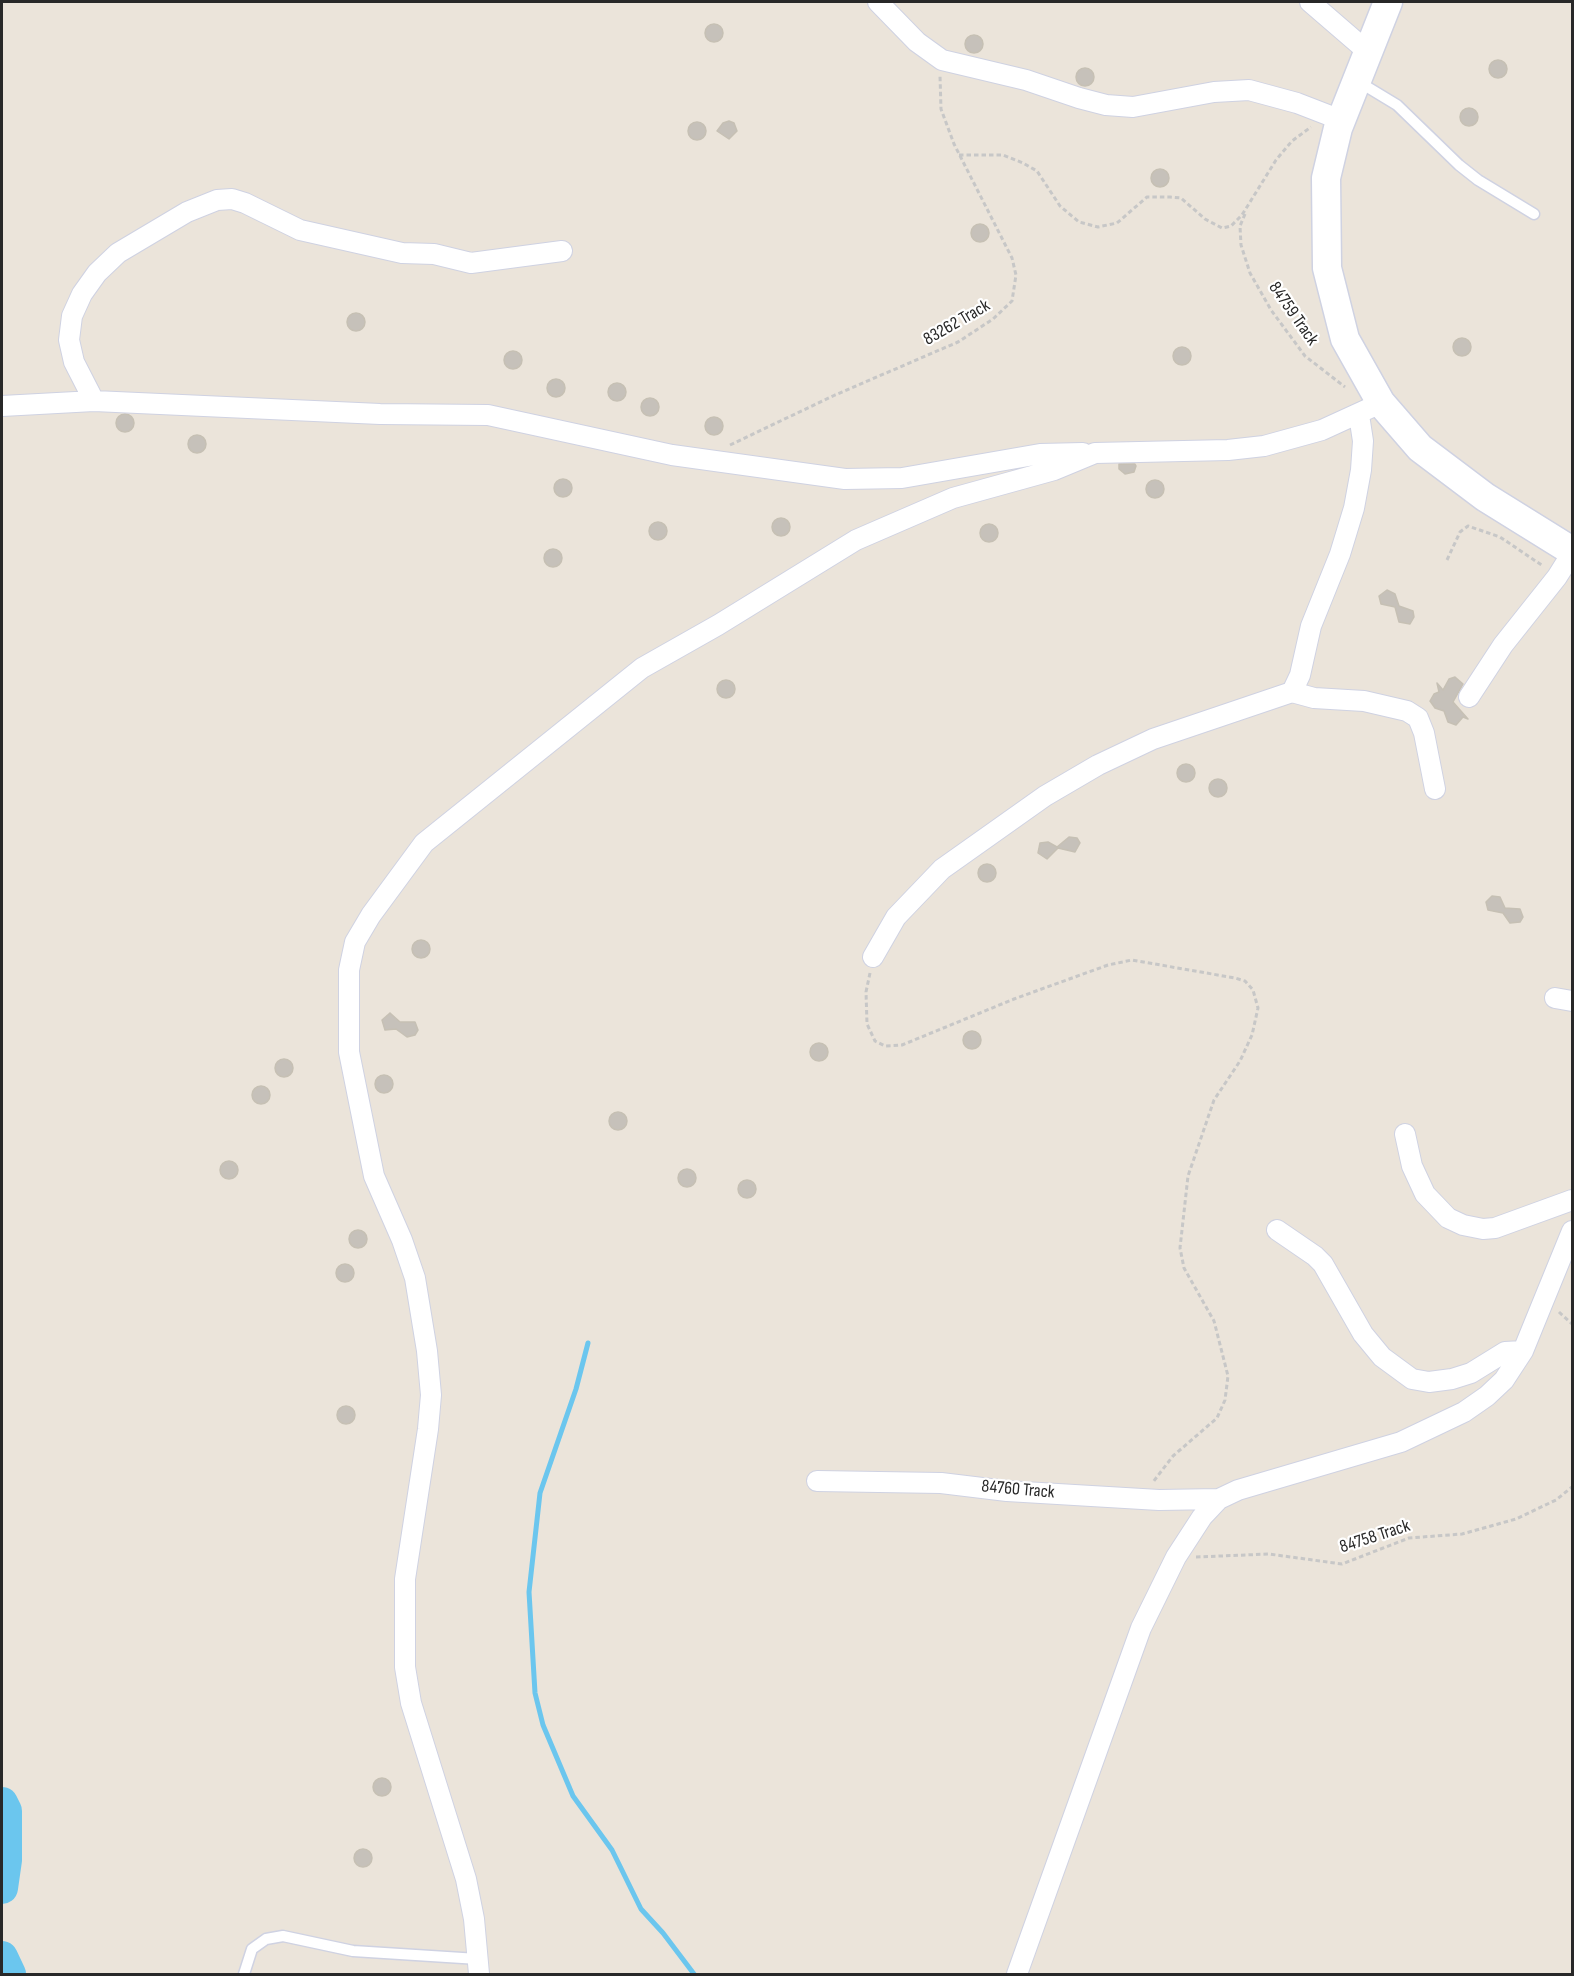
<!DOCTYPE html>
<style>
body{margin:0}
#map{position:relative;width:1574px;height:1976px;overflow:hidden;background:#ebe4da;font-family:"Sofia Sans Condensed",sans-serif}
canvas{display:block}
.frame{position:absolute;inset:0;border:3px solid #282828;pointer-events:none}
</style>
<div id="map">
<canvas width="1574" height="1976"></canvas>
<div class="frame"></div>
</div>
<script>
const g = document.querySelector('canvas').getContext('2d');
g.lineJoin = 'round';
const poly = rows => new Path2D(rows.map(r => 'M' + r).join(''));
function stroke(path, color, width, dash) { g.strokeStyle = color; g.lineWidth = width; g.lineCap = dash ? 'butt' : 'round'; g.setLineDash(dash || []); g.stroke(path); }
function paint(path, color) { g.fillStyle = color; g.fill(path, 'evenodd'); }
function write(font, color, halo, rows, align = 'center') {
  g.font = font + ' "Sofia Sans Condensed",sans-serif'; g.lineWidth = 4.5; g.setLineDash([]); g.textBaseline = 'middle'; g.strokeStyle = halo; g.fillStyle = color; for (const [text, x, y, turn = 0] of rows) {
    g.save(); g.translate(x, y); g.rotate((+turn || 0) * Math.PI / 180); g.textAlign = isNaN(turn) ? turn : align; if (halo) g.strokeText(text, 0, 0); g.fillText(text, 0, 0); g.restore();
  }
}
stroke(poly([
 [588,1343,576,1389,540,1493,529,1592,535,1693,543,1725,573,1796,612,1850,641,1909,663,1933,694,1974]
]), '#6bc6ee', 5);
stroke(poly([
 [2,1803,6,1811,6,1860,2,1888],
 [2,1957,10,1974]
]), '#6bc6ee', 32);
const building = poly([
 '705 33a9 9 0 1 1 18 0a9 9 0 1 1-18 0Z',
 '965 44a9 9 0 1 1 18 0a9 9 0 1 1-18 0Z',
 '1489 69a9 9 0 1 1 18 0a9 9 0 1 1-18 0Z',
 '1076 77a9 9 0 1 1 18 0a9 9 0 1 1-18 0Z',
 '1460 117a9 9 0 1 1 18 0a9 9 0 1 1-18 0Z',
 [729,121,734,123,737,131,729,139,717,131,723,123,729,121],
 '688 131a9 9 0 1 1 18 0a9 9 0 1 1-18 0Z',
 '1151 178a9 9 0 1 1 18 0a9 9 0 1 1-18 0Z',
 '971 233a9 9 0 1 1 18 0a9 9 0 1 1-18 0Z',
 '347 322a9 9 0 1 1 18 0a9 9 0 1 1-18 0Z',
 '1453 347a9 9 0 1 1 18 0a9 9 0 1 1-18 0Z',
 '1173 356a9 9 0 1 1 18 0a9 9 0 1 1-18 0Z',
 '504 360a9 9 0 1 1 18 0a9 9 0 1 1-18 0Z',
 '547 388a9 9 0 1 1 18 0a9 9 0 1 1-18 0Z',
 '608 392a9 9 0 1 1 18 0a9 9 0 1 1-18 0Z',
 '641 407a9 9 0 1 1 18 0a9 9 0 1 1-18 0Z',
 '116 423a9 9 0 1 1 18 0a9 9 0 1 1-18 0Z',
 '705 426a9 9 0 1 1 18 0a9 9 0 1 1-18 0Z',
 '188 444a9 9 0 1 1 18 0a9 9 0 1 1-18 0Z',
 [1119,464,1135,464,1136,466,1134,472,1125,474,1119,469,1119,464],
 '554 488a9 9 0 1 1 18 0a9 9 0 1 1-18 0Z',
 '1146 489a9 9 0 1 1 18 0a9 9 0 1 1-18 0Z',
 '772 527a9 9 0 1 1 18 0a9 9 0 1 1-18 0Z',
 '649 531a9 9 0 1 1 18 0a9 9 0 1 1-18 0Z',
 '980 533a9 9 0 1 1 18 0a9 9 0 1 1-18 0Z',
 '544 558a9 9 0 1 1 18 0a9 9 0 1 1-18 0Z',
 [1387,590,1395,594,1399,606,1413,611,1414,617,1410,624,1399,622,1395,607,1381,604,1379,596,1387,590],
 [1455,677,1463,684,1453,702,1468,719,1463,717,1456,725,1448,722,1444,711,1435,708,1430,701,1434,694,1439,692,1437,683,1443,690,1449,679,1455,677],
 '717 689a9 9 0 1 1 18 0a9 9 0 1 1-18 0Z',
 '1177 773a9 9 0 1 1 18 0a9 9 0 1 1-18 0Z',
 '1209 788a9 9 0 1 1 18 0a9 9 0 1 1-18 0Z',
 [1069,837,1077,838,1080,843,1075,852,1058,848,1047,859,1038,853,1040,843,1048,842,1057,847,1069,837],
 '978 873a9 9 0 1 1 18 0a9 9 0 1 1-18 0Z',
 [1492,896,1500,897,1505,908,1520,909,1523,917,1520,922,1510,923,1503,913,1488,910,1486,902,1492,896],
 '412 949a9 9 0 1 1 18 0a9 9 0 1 1-18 0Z',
 [390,1013,400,1022,415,1022,418,1030,415,1035,407,1037,396,1029,385,1030,382,1020,390,1013],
 '963 1040a9 9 0 1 1 18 0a9 9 0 1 1-18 0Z',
 '810 1052a9 9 0 1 1 18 0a9 9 0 1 1-18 0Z',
 '275 1068a9 9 0 1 1 18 0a9 9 0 1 1-18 0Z',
 '375 1084a9 9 0 1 1 18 0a9 9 0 1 1-18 0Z',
 '252 1095a9 9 0 1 1 18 0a9 9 0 1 1-18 0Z',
 '609 1121a9 9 0 1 1 18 0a9 9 0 1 1-18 0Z',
 '220 1170a9 9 0 1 1 18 0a9 9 0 1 1-18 0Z',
 '678 1178a9 9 0 1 1 18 0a9 9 0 1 1-18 0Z',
 '738 1189a9 9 0 1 1 18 0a9 9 0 1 1-18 0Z',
 '349 1239a9 9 0 1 1 18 0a9 9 0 1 1-18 0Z',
 '336 1273a9 9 0 1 1 18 0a9 9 0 1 1-18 0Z',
 '337 1415a9 9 0 1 1 18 0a9 9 0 1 1-18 0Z',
 '373 1787a9 9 0 1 1 18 0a9 9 0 1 1-18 0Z',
 '354 1858a9 9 0 1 1 18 0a9 9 0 1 1-18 0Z'
]);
paint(building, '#c6c1ba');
stroke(building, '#c6c0b4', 1.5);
const lane = poly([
 [1359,82,1397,105,1459,165,1478,180,1534,214],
 [244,1974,252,1949,266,1939,283,1936,353,1951,478,1959]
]);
const street = poly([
 [878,2,917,42,942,60,1026,80,1079,98,1106,105,1133,107,1214,92,1249,90,1297,103,1341,120],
 [1310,2,1368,52],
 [94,401,74,362,69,340,72,316,82,294,97,273,118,253,187,212,217,200,232,199,245,203,300,230,402,253,434,254,471,263,562,251],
 [2,406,94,401,380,414,488,415,672,455,845,479,902,478,1040,454,1083,453],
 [1292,692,1314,698,1364,701,1407,711,1418,718,1424,733,1435,789],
 [1469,697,1503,645,1557,577,1572,553],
 [873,957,896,917,942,869,1045,796,1098,765,1153,739,1292,692,1300,675,1311,626,1340,554,1354,508,1361,470,1363,441,1359,415],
 [1555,998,1572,1001],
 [1405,1134,1412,1166,1425,1194,1448,1218,1463,1225,1483,1229,1495,1228,1572,1200],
 [1277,1230,1315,1256,1323,1264,1363,1334,1382,1357,1412,1379,1429,1382,1452,1379,1471,1373,1505,1352,1523,1351],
 [817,1481,941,1483,1007,1491,1159,1500,1219,1499],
 [479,1974,474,1919,466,1879,411,1703,405,1667,405,1579,428,1429,431,1395,427,1351,415,1278,402,1240,374,1176,349,1052,349,970,355,942,371,915,424,843,642,668,718,625,856,540,953,498,1054,470,1095,453,1228,450,1264,446,1322,430,1381,403],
 [1017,1974,1141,1628,1176,1557,1202,1517,1219,1499,1238,1490,1401,1442,1464,1412,1487,1396,1504,1380,1523,1351,1572,1231]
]);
const secondary = poly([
 [1388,2,1338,128,1326,178,1327,268,1345,339,1381,403,1420,448,1485,497,1572,551]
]);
stroke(lane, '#cfd2e2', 13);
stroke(street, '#cfd2e2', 22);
stroke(secondary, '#cfd2e2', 31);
stroke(poly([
 [959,155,1003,155,1023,163,1037,171,1060,206,1079,222,1098,227,1117,223,1147,197,1170,197,1181,198,1205,219,1222,228,1231,226,1242,215,1276,160,1292,141,1311,127],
 [1245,214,1240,226,1241,245,1250,273,1271,310,1305,356,1345,387],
 [730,445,835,395,958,342,993,319,1012,301,1016,275,1012,258,954,144,941,109,940,76],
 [1447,560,1460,532,1468,526,1500,537,1543,566],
 [870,973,866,992,867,1024,875,1041,885,1046,902,1045,1014,999,1108,965,1132,960,1235,978,1245,981,1253,990,1258,1008,1252,1035,1240,1061,1214,1100,1188,1176,1180,1248,1184,1268,1214,1321,1228,1376,1225,1400,1217,1418,1173,1456,1153,1482],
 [1559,1312,1572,1324],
 [1196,1557,1269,1554,1342,1564,1409,1538,1462,1534,1516,1519,1556,1500,1572,1487]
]), '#c7c7c7', 3, [4.5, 3]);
stroke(lane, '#fff', 10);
stroke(street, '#fff', 20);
stroke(secondary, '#fff', 28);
write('18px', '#282828', '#fff', [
 ["84759 Track",1293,314,55],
 ["83262 Track",957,323,-30],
 ["84760 Track",1018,1490,5],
 ["84758 Track",1375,1537,-18]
]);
</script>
